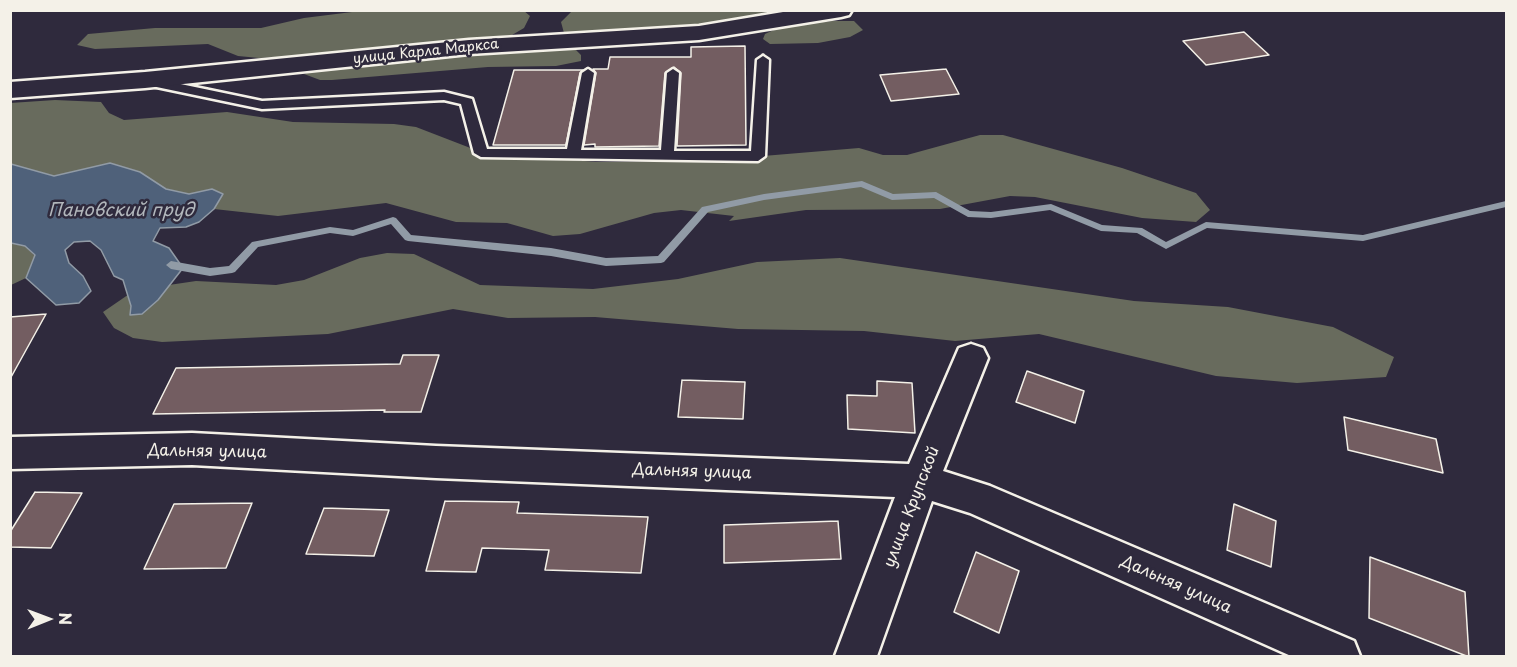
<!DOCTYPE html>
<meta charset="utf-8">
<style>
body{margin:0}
#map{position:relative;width:1517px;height:667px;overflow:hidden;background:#2f2a3d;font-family:"Playpen Sans",sans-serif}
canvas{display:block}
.frame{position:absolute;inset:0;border:12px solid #f4f1e8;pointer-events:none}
.north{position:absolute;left:18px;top:589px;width:60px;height:60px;-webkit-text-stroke:4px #2f2a3d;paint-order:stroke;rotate:89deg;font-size:16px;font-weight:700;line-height:24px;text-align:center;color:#f4f1e8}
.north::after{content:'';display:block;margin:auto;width:21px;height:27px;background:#f4f1e8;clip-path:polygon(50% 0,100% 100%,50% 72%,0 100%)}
</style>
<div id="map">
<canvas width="1517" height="667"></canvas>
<div class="frame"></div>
<div class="north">N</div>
</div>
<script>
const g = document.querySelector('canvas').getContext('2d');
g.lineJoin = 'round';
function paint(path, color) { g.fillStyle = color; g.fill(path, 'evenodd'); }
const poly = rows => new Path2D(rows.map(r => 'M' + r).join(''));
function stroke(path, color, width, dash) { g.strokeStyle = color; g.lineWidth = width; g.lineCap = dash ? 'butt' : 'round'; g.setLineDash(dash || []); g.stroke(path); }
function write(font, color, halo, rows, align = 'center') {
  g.font = font + ' "Playpen Sans",sans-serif'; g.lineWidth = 5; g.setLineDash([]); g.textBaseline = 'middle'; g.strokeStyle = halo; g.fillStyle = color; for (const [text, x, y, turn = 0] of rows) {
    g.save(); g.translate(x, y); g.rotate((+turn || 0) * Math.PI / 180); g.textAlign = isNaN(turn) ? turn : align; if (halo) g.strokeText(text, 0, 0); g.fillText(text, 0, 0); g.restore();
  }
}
paint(poly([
 [523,10,530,16,524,28,512,35,400,53,259,58,238,56,208,44,95,49,77,45,88,34,155,28,261,28,304,18,360,11],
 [572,11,823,11,758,22,585,35,564,33,561,22],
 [832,21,854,21,863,30,850,37,818,43,770,44,763,39,765,34,782,26],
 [565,47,576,50,581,55,581,61,556,66,488,67,332,80,320,80,304,74,325,67],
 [55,100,101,102,109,113,124,120,227,112,293,122,394,124,416,127,473,149,497,153,596,162,703,161,859,148,883,155,907,155,980,135,1003,135,1122,168,1196,193,1210,210,1196,222,1142,218,1035,197,1010,196,940,209,806,210,729,221,734,216,681,210,654,213,580,234,553,236,507,223,456,222,386,203,278,216,214,209,223,194,212,189,189,194,166,189,140,172,110,163,54,176,11,164,10,103],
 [11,243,25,246,35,256,26,278,11,285],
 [387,253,414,254,480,285,593,289,678,279,757,262,840,258,1134,301,1228,307,1333,327,1394,357,1386,377,1297,383,1216,376,1039,334,955,341,864,331,738,329,595,317,508,318,453,309,328,334,162,342,133,338,114,328,103,312,135,290,196,281,276,285,304,280,360,258]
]), '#686b5d');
const water = poly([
 [110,163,140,172,166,189,189,194,212,189,223,194,214,209,199,222,186,227,160,228,153,241,169,248,183,268,158,300,142,314,130,315,131,306,123,280,114,276,101,250,90,241,74,242,65,250,69,263,83,276,91,291,79,303,56,305,26,278,35,255,25,246,11,243,11,164,54,176,110,163]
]);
paint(water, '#4f617a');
stroke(water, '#919ba6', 1.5);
paint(poly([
 [862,181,893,194,936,192,970,211,991,212,1051,204,1102,225,1142,228,1166,242,1206,222,1363,235,1506,201,1506,207,1363,241,1207,228,1166,249,1137,233,1101,231,1050,210,991,218,968,217,934,198,892,200,861,187,764,200,708,212,664,262,661,263,606,266,551,256,408,241,405,240,391,224,353,236,330,233,258,247,235,272,232,273,210,276,171,269,166,265,171,261,210,268,229,266,252,242,330,227,353,230,393,217,396,218,411,235,551,248,606,258,658,256,702,207,764,194,862,181]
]), '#919ba6');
const building = poly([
 [1244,32,1269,55,1206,65,1183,41,1244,32],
 [745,46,746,145,677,146,681,73,674,67,665,73,659,146,595,147,595,144,584,145,596,73,593,69,608,69,610,57,691,57,691,47,745,46],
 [946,69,959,94,891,101,880,75,946,69],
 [514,70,583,70,580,73,566,145,493,145,514,70],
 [46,314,10,379,10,317,46,314],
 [403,355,439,355,421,412,384,412,385,410,153,414,176,368,400,364,403,355],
 [1027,371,1084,391,1075,423,1016,402,1027,371],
 [682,380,745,382,743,419,678,417,682,380],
 [877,381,912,383,915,433,848,429,847,395,877,396,877,381],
 [1344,417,1436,439,1443,473,1348,450,1344,417],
 [35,492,82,493,51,548,10,547,10,532,35,492],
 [445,501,519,502,517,513,648,517,641,573,545,570,549,550,482,548,476,572,426,571,445,501],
 [252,503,226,568,144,569,174,504,252,503],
 [1234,504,1276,521,1271,567,1227,550,1234,504],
 [324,508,389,510,374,556,306,554,324,508],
 [838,521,841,559,724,563,724,525,838,521],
 [976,552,1019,571,999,633,954,612,976,552],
 [1370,557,1465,592,1469,657,1369,618,1370,557]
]);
paint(building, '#735d61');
stroke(building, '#f4f1e8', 1.5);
const lane = poly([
 [763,56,769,60,765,156,758,161,481,157,474,153,461,104,444,100,262,109,147,85,141,81,147,77,262,101,444,92,472,99,487,149,567,149,582,73,588,69,594,73,581,150,661,150,667,73,673,69,679,73,674,151,751,151,757,60,763,56]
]);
const street = poly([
 [795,10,852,10,849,15,841,17,699,40,469,54,145,88,10,98,10,82,145,72,469,40,699,26,795,10],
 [971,344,983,348,988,358,943,471,990,486,1354,641,1360,656,1291,656,970,513,932,501,877,656,835,656,895,497,436,478,192,465,10,469,10,437,192,433,436,446,909,464,959,348,971,344]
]);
stroke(lane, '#f4f1e8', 5);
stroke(street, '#f4f1e8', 5);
paint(lane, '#2f2a3d');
paint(street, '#2f2a3d');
write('14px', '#f4f1e8', '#2f2a3d', [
 ["улица Карла Маркса",426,52,-6]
]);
write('16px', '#f4f1e8', '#2f2a3d', [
 ["Дальняя улица",207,452,1],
 ["Дальняя улица",692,472,2],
 ["улица Крупской",912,507,-69],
 ["Дальняя улица",1176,585,24]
]);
write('italic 18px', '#b2b7bc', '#2f2a3d', [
 ["Пановский пруд",121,211]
]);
</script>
